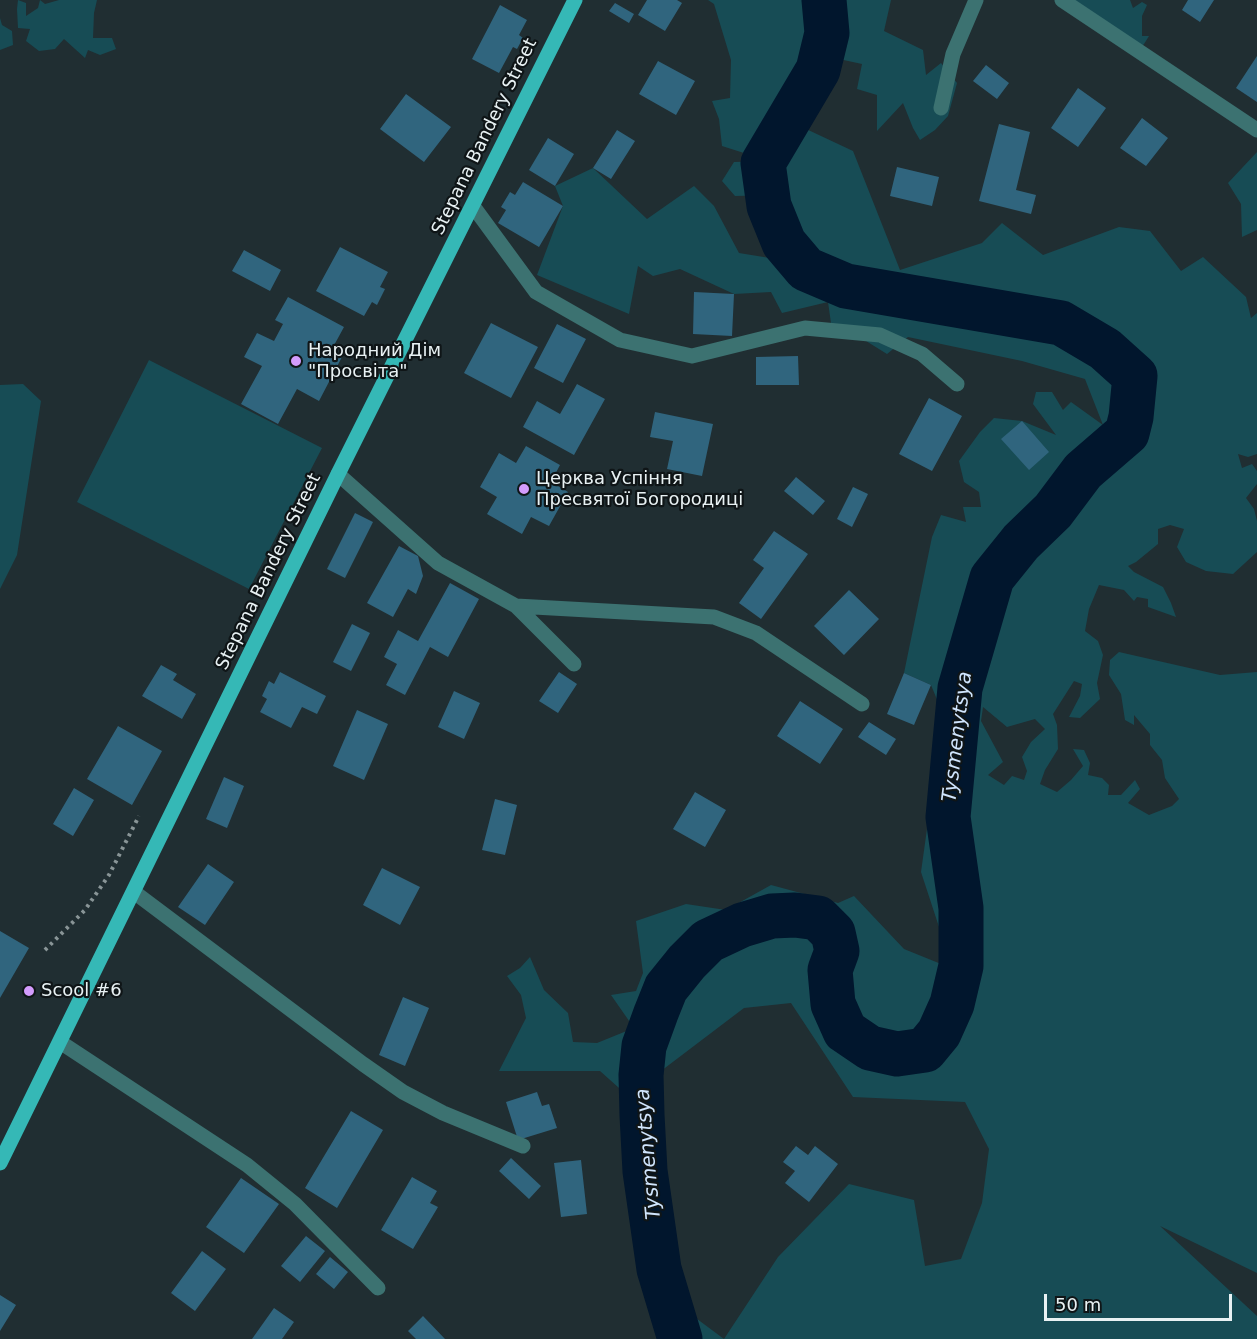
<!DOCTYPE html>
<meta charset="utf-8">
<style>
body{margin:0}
#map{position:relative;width:1257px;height:1339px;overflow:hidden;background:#202e32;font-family:"DejaVu Sans",sans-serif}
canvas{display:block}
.scale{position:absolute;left:1044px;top:1294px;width:188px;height:27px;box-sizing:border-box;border:3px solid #e8f1f3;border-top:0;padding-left:8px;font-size:18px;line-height:21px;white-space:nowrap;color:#e8f1f3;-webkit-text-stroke:4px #0f1517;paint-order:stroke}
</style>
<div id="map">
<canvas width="1257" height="1339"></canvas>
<div class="scale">50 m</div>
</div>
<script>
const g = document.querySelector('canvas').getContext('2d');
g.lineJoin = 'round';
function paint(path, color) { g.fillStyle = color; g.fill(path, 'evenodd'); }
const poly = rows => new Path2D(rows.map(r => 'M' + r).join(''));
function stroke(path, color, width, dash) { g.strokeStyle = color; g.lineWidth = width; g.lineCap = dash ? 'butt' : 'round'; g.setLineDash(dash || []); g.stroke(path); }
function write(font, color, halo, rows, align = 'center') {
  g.font = font + ' "DejaVu Sans",sans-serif'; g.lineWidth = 4.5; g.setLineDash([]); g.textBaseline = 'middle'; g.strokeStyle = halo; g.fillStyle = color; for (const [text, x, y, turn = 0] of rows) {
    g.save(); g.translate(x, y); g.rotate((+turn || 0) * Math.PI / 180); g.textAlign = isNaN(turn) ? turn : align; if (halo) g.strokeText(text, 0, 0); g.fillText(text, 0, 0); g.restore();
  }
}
paint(poly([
 [18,0,26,3,26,16,38,8,40,0,45,4,59,0,97,0,94,13,93,38,112,38,116,49,100,55,88,50,85,58,64,39,55,49,39,51,26,41,30,29,18,28,17,9],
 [708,0,891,0,884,31,923,50,926,75,941,63,957,83,948,116,935,130,920,140,913,128,903,103,877,131,877,95,857,89,862,64,839,59,804,128,853,151,900,270,982,243,1002,223,1043,255,1119,227,1150,231,1181,271,1203,257,1246,297,1251,318,1257,313,1257,454,1248,457,1238,454,1242,468,1252,464,1257,471,1257,484,1246,498,1254,509,1257,521,1257,552,1233,574,1206,571,1186,562,1177,547,1184,529,1170,525,1158,529,1158,544,1136,562,1128,566,1134,572,1163,587,1171,603,1176,617,1148,607,1148,599,1137,597,1134,601,1124,590,1099,585,1089,609,1085,631,1098,641,1103,655,1097,683,1100,699,1080,718,1069,717,1080,696,1082,684,1074,681,1053,714,1057,725,1058,749,1045,770,1040,784,1057,792,1071,780,1083,766,1073,749,1084,750,1090,763,1088,775,1102,778,1109,785,1108,795,1121,795,1135,780,1140,789,1128,803,1149,815,1172,806,1179,799,1165,778,1162,760,1150,745,1150,734,1134,715,1134,725,1125,720,1121,694,1109,675,1110,660,1119,652,1220,675,1257,672,1257,1273,1160,1226,1257,1316,1257,1339,691,1339,681,1307,724,1339,778,1257,849,1184,914,1200,925,1266,961,1259,982,1203,989,1149,965,1102,853,1097,791,1003,744,1008,628,1096,600,1071,499,1071,526,1018,521,995,507,976,520,968,530,957,544,990,568,1013,573,1042,597,1043,634,1028,611,995,636,991,643,973,636,921,686,904,726,910,771,885,838,903,854,896,904,949,946,966,940,930,921,872,943,714,931,685,904,673,932,537,941,515,966,522,963,507,981,507,979,492,964,482,959,461,980,432,994,418,1022,421,1056,435,1033,404,1036,392,1052,392,1063,410,1071,402,1103,425,1085,379,1022,361,908,337,887,354,858,336,831,323,828,302,782,313,771,292,734,294,680,269,653,276,638,266,629,314,537,275,563,206,555,186,593,168,647,219,694,186,714,206,739,253,782,260,776,195,735,196,722,181,734,162,769,161,722,146,719,119,712,101,730,98,731,60,714,4],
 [983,707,1007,727,1035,719,1045,729,1031,742,1022,757,1027,771,1024,780,1012,776,1004,785,988,775,1003,762,981,721],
 [1067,0,1130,0,1133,8,1142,2,1147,5,1142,16,1142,36,1149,36,1144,44,1141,47],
 [0,18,2,25,12,31,13,45,0,50],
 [1257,152,1257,230,1242,237,1241,204,1228,183],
 [149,360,322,448,249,589,77,502],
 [23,384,41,401,17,555,0,589,0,385]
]), '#174c55');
stroke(poly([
 [680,1339,659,1269,645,1171,642,1115,641,1075,644,1046,656,1013,666,988,687,962,708,941,742,925,772,916,795,915,818,918,833,933,837,951,830,970,833,1004,845,1031,870,1048,897,1054,925,1050,939,1033,952,1004,961,966,961,908,948,817,960,688,992,578,1021,542,1053,511,1083,471,1127,433,1131,417,1135,376,1105,349,1061,323,846,286,806,269,784,243,769,206,763,163,818,70,827,33,824,0]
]), '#01162d', 45);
paint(poly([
 [647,0,677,0,682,3,665,31,638,15],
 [1188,0,1214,0,1200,22,1182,10],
 [615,3,634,14,629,23,609,11],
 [500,5,527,20,519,35,523,38,517,49,513,47,499,73,472,59],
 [1257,56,1257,102,1236,88],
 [658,61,695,81,676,115,639,94],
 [986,65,1009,83,997,99,973,81],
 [1078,88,1106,108,1078,147,1051,128],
 [406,94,451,127,424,162,380,129],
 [1142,118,1168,138,1146,166,1120,148],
 [999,124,1030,132,1016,190,1036,195,1031,214,979,201],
 [617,130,635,141,611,179,593,168],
 [548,138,574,154,555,186,529,170],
 [897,167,939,177,932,206,890,196],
 [523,182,563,206,539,247,498,223,506,210,501,207,510,192,515,195],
 [340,247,388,272,380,287,385,289,377,305,372,302,364,316,316,291],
 [244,250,281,270,270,291,232,271],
 [694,292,734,294,732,336,693,334],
 [288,297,344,327,332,349,343,355,319,401,297,389,278,424,241,404,262,366,244,357,257,333,274,341,283,324,275,320],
 [491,323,538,347,511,398,464,373],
 [557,324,586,339,563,383,534,368],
 [798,356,799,385,756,385,756,357],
 [577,384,605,399,574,455,523,427,537,401,560,414],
 [929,398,962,416,932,471,899,454],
 [655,412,713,424,702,476,667,469,673,441,650,437],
 [1022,421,1049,452,1029,470,1001,439],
 [526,446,560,465,551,482,568,492,549,526,531,517,522,534,487,514,497,497,480,487,499,453,516,463],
 [796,477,825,501,813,515,784,491],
 [853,487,868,494,852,527,837,519],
 [355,513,373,522,345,578,327,569],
 [774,531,808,554,761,619,739,603,764,568,753,560],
 [399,546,418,556,423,576,416,594,408,589,393,617,367,603],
 [450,583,479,599,448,657,430,647,405,695,386,685,397,664,384,657,398,630,418,641],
 [849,590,879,619,844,655,814,626],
 [352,624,370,633,351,671,333,662],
 [161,665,177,674,173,680,196,694,182,719,142,696],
 [280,672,326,696,317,714,302,707,291,728,260,712,267,699,262,696,269,681,274,684],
 [559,672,577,684,558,713,539,701],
 [904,673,931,685,914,725,887,714],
 [454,691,480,703,464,739,438,727],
 [800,701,843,729,820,764,777,736],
 [357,710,388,724,364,780,333,766],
 [869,722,896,739,886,755,858,737],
 [118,726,162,751,132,805,87,779],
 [224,777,244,786,227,828,206,819],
 [74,788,94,800,73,836,53,824],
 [695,792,726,810,705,847,673,829],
 [495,799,517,805,505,855,482,850],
 [208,864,234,882,205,925,178,907],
 [382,868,420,887,400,925,363,905],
 [0,931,29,948,0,998],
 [403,997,429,1008,405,1066,379,1055],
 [537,1092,542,1106,549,1104,557,1128,518,1140,506,1102],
 [351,1111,383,1130,337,1208,305,1188],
 [796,1146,808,1155,815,1146,838,1164,809,1202,785,1183,795,1171,783,1162],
 [511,1158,541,1186,529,1199,499,1171],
 [581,1160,587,1214,561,1217,554,1163],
 [412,1177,437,1191,430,1203,438,1207,413,1249,381,1230],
 [241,1178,279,1204,244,1253,206,1227],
 [306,1236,325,1251,300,1282,281,1266],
 [202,1251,226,1269,195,1311,171,1293],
 [330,1257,348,1272,334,1289,316,1274],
 [0,1295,16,1305,0,1331],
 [274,1308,294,1322,282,1339,252,1339],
 [423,1316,445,1339,416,1339,408,1331]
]), '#30657e');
stroke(poly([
 [45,950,85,910,109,875,139,816]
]), '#899597', 4, [3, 4.5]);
stroke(poly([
 [1062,0,1257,130],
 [941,108,953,54,976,0],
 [473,206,536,292,620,340,692,356,805,328,880,335,922,354,957,384],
 [338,474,438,563,516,606,714,617,756,633,862,704],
 [516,606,574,664],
 [134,892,363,1064,403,1092,443,1113,523,1146],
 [60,1042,247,1165,295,1204,378,1288]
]), '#3c7271', 15);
stroke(poly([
 [0,1163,338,474,575,0]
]), '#35b8b6', 15);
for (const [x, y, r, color] of [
 [296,361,6,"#d39cfd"],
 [524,489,6,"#d39cfd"],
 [29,991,6,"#d39cfd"]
]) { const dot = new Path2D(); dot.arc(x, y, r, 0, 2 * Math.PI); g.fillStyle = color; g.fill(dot); stroke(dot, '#0f1517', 2); }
write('18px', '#e8f1f3', '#0f1517', [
 ["Stepana Bandery Street",485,137,-64],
 ["Stepana Bandery Street",269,572,-64]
]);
write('18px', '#e8f1f3', '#0f1517', [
 ["Народний Дім",308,351],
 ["\"Просвіта\"",308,372],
 ["Церква Успіння",536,479],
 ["Пресвятої Богородиці",536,500],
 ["Scool #6",41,991]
], 'left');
write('italic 20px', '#d0e5fd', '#0f1517', [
 ["Tysmenytsya",958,737,-83],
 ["Tysmenytsya",649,1154,-95]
]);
</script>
